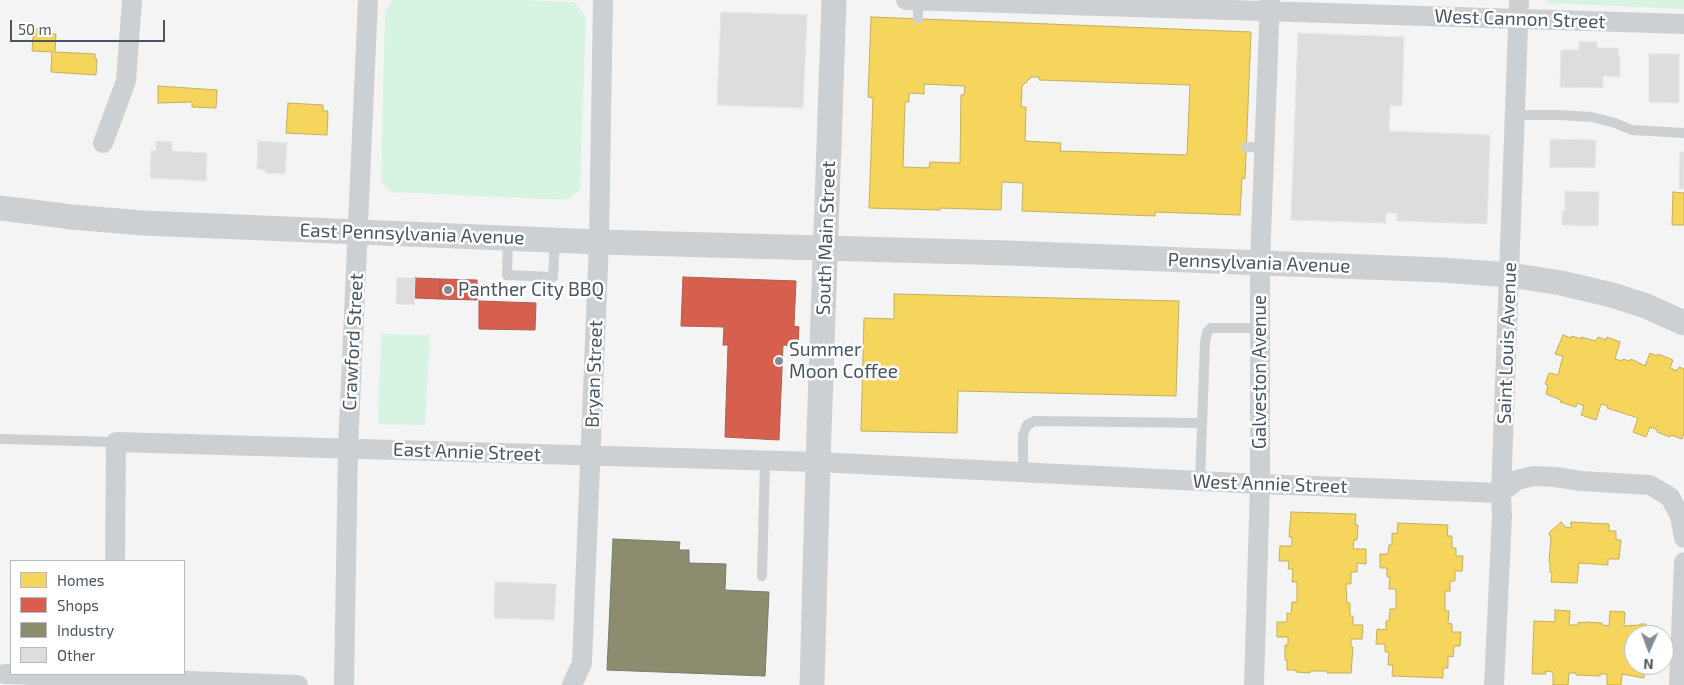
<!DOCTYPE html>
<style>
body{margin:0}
#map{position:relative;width:1684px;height:685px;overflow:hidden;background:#f4f4f4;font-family:"Exo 2",sans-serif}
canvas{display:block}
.legend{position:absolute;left:10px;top:560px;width:175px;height:115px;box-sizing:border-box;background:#fff;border:1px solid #b6bbc1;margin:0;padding:6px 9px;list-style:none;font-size:15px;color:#485663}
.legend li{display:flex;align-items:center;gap:10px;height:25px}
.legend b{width:25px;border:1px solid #b6bbc1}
.north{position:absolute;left:1624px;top:625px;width:50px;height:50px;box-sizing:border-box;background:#fff;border:1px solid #b6bbc1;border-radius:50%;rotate:182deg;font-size:14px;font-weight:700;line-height:20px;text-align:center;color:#485663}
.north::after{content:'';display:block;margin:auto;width:18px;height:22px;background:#848d96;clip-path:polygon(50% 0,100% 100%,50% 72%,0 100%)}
.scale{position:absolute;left:10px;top:20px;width:155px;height:22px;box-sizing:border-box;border:2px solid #485663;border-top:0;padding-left:6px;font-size:15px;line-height:18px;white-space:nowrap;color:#485663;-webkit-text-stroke:4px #fff;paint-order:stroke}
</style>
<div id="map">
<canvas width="1684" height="685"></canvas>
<ul class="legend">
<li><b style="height:14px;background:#f6d55c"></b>Homes</li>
<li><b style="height:14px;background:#d6604d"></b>Shops</li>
<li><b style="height:14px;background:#8c8c6e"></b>Industry</li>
<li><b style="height:14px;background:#ddddde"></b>Other</li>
</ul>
<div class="north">N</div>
<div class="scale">50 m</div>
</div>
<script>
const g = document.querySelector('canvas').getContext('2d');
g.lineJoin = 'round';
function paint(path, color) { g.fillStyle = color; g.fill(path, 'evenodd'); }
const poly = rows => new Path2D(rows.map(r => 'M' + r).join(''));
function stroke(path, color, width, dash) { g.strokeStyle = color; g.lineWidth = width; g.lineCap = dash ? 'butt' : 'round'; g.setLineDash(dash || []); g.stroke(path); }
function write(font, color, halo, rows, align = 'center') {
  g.font = font + ' "Exo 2",sans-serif'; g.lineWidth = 5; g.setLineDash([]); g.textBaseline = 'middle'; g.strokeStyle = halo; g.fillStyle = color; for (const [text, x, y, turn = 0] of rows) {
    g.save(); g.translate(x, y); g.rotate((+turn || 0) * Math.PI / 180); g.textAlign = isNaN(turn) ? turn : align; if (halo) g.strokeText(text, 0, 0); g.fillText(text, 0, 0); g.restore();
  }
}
paint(poly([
 [393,0,523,0,574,2,586,16,580,190,565,200,391,192,381,182,385,11],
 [1547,0,1684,0,1684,9,1547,3],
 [381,334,430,335,425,425,378,424]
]), '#d7f4e2');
const homes = poly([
 [871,17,1251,32,1245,179,1242,178,1240,215,1155,212,1155,216,1022,211,1023,183,1002,182,1001,210,940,208,940,210,869,208,873,98,868,97,871,17],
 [1031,77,1039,77,1039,80,1190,85,1187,155,1060,151,1061,143,1025,141,1026,107,1021,107,1022,86,1031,77],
 [924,84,965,86,964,95,961,95,960,163,930,162,929,168,903,167,905,102,909,102,909,93,924,94,924,84],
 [35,29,44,29,44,34,56,34,55,52,95,54,95,59,97,59,96,75,51,72,52,52,32,51,33,35,35,35,35,29],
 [158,86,217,90,216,108,192,107,192,102,158,103,158,86],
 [288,103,323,105,323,111,328,111,327,135,286,133,288,103],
 [1673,192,1684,193,1684,225,1672,225,1673,192],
 [894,294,1179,301,1176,396,958,391,957,433,861,431,864,318,894,319,894,294],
 [1563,335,1571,338,1572,336,1581,339,1581,337,1596,341,1598,337,1606,340,1607,337,1620,342,1615,359,1622,361,1623,359,1630,361,1631,359,1645,366,1650,353,1657,356,1658,354,1673,360,1670,368,1677,371,1679,367,1684,369,1684,433,1682,439,1671,435,1670,437,1657,432,1658,430,1650,427,1646,437,1633,432,1638,418,1607,408,1608,406,1601,404,1596,420,1581,415,1584,406,1577,403,1576,407,1560,402,1561,400,1546,394,1548,385,1545,384,1549,373,1558,375,1563,356,1555,354,1563,335],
 [1291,512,1356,514,1355,525,1358,525,1357,540,1354,540,1353,549,1366,549,1366,564,1357,563,1357,572,1351,572,1351,584,1346,584,1347,603,1350,603,1350,616,1353,616,1353,625,1363,625,1362,639,1351,639,1351,646,1353,647,1351,673,1327,673,1327,671,1310,671,1310,673,1296,672,1296,670,1287,670,1287,660,1285,660,1285,645,1288,645,1288,637,1277,637,1277,622,1287,622,1287,613,1291,614,1292,602,1297,602,1297,582,1292,582,1293,569,1288,569,1289,561,1279,561,1280,546,1292,546,1292,537,1289,537,1291,512],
 [1561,522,1565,527,1571,528,1571,522,1609,524,1609,531,1616,531,1616,540,1621,540,1619,559,1608,559,1608,565,1579,563,1577,583,1551,582,1552,573,1550,572,1550,562,1549,562,1551,539,1549,533,1561,522],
 [1398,523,1448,525,1447,536,1452,536,1452,548,1456,548,1456,556,1463,556,1462,571,1455,571,1455,581,1450,581,1450,591,1445,591,1445,611,1449,611,1448,623,1452,624,1452,632,1461,632,1460,646,1454,646,1453,657,1448,656,1448,668,1443,668,1443,678,1392,676,1393,665,1388,665,1389,652,1385,652,1385,644,1376,644,1377,629,1386,630,1386,621,1389,621,1390,609,1396,609,1396,589,1389,589,1390,577,1387,577,1387,568,1380,568,1380,554,1388,554,1389,545,1392,545,1392,533,1397,534,1398,523],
 [1555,610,1570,611,1569,625,1578,625,1578,622,1586,623,1586,622,1602,623,1602,625,1609,626,1610,611,1625,612,1624,626,1640,625,1640,624,1646,624,1646,635,1634,635,1634,665,1644,665,1644,678,1622,674,1621,685,1607,685,1607,674,1600,674,1600,676,1576,675,1576,673,1569,673,1568,685,1553,685,1553,672,1545,671,1546,674,1532,674,1534,621,1555,622,1555,610]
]);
paint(homes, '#f6d55c');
stroke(homes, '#c2af5e', 1);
const shops = poly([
 [683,277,796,281,794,326,799,327,798,346,783,345,779,440,725,437,728,345,723,345,724,327,681,326,683,277],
 [415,278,440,279,440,299,415,298,415,278],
 [440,279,477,280,477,300,440,299,440,279],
 [479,301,536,303,535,330,479,329,479,301]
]);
paint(shops, '#d6604d');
stroke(shops, '#ab5d54', 1);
const industry = poly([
 [613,539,680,542,679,550,689,550,689,563,726,564,725,590,769,592,765,676,607,670,613,539]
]);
paint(industry, '#8c8c6e');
stroke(industry, '#787c6b', 1);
const building = poly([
 [721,12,807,15,803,108,717,105,721,12],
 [1298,33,1404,37,1402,106,1390,105,1389,131,1490,135,1487,224,1397,221,1397,213,1386,213,1386,223,1291,220,1298,33],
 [1579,42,1597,42,1597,48,1618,48,1618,55,1620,55,1620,77,1603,76,1603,88,1560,87,1561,50,1579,50,1579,42],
 [1649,54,1679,54,1679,103,1649,102,1649,54],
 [1550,139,1596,140,1595,168,1550,167,1550,139],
 [156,141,172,142,172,151,207,153,206,181,150,178,151,150,156,151,156,141],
 [258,141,287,143,285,174,265,173,266,170,257,169,258,141],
 [1680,152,1684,152,1684,189,1679,189,1680,152],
 [1565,191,1599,192,1598,226,1562,225,1562,211,1565,211,1565,191],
 [397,278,415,278,414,305,396,304,397,278],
 [495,582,556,584,554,620,494,618,495,582]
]);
paint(building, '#ddddde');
stroke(building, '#e5e6e6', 1);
stroke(poly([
 [918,19,918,0],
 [1515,115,1559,115,1592,117,1615,123,1632,130,1684,133],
 [1246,147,1264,148],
 [508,239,507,275,553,277,555,240],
 [0,439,116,442],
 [1023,472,1023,435,1027,425,1035,421,1202,423],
 [1200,481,1205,343,1207,332,1211,328,1260,328],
 [762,576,765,461]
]), '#cdd0d3', 10);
stroke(poly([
 [906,0,1684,24],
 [103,143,126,81,132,0],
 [115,561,116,442,818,462,1260,484,1501,493,1517,480,1534,476,1555,477,1581,481,1650,485,1670,497,1680,516,1684,538],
 [5,674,298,685],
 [344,685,348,449,368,0],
 [572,685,582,663,599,242,603,0],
 [1254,685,1260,484,1260,262,1270,0],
 [1494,685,1502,516,1501,493,1519,0],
 [1679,685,1684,562]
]), '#cdd0d3', 20);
stroke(poly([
 [0,208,72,217,143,223,599,242,1008,253,1442,270,1510,275,1561,283,1612,295,1646,306,1684,323],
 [812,685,818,462,834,0]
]), '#cdd0d3', 25);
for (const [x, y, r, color] of [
 [448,290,5,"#848d96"],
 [779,361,5,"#848d96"]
]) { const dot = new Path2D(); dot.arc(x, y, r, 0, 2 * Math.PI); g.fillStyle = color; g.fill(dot); stroke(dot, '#fff', 2); }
write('19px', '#485663', '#fff', [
 ["West Cannon Street",1520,19,2],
 ["East Pennsylvania Avenue",412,234,2],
 ["South Main Street",826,238,-88],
 ["Pennsylvania Avenue",1259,263,2],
 ["Crawford Street",353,342,-87],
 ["Saint Louis Avenue",1507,343,-88],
 ["Galveston Avenue",1260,372,-90],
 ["Bryan Street",594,374,-88],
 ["East Annie Street",467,452,2],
 ["West Annie Street",1270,484,2]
]);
write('19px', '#485663', '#fff', [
 ["Panther City BBQ",458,290],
 ["Summer",789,350],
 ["Moon Coffee",789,372]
], 'left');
</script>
